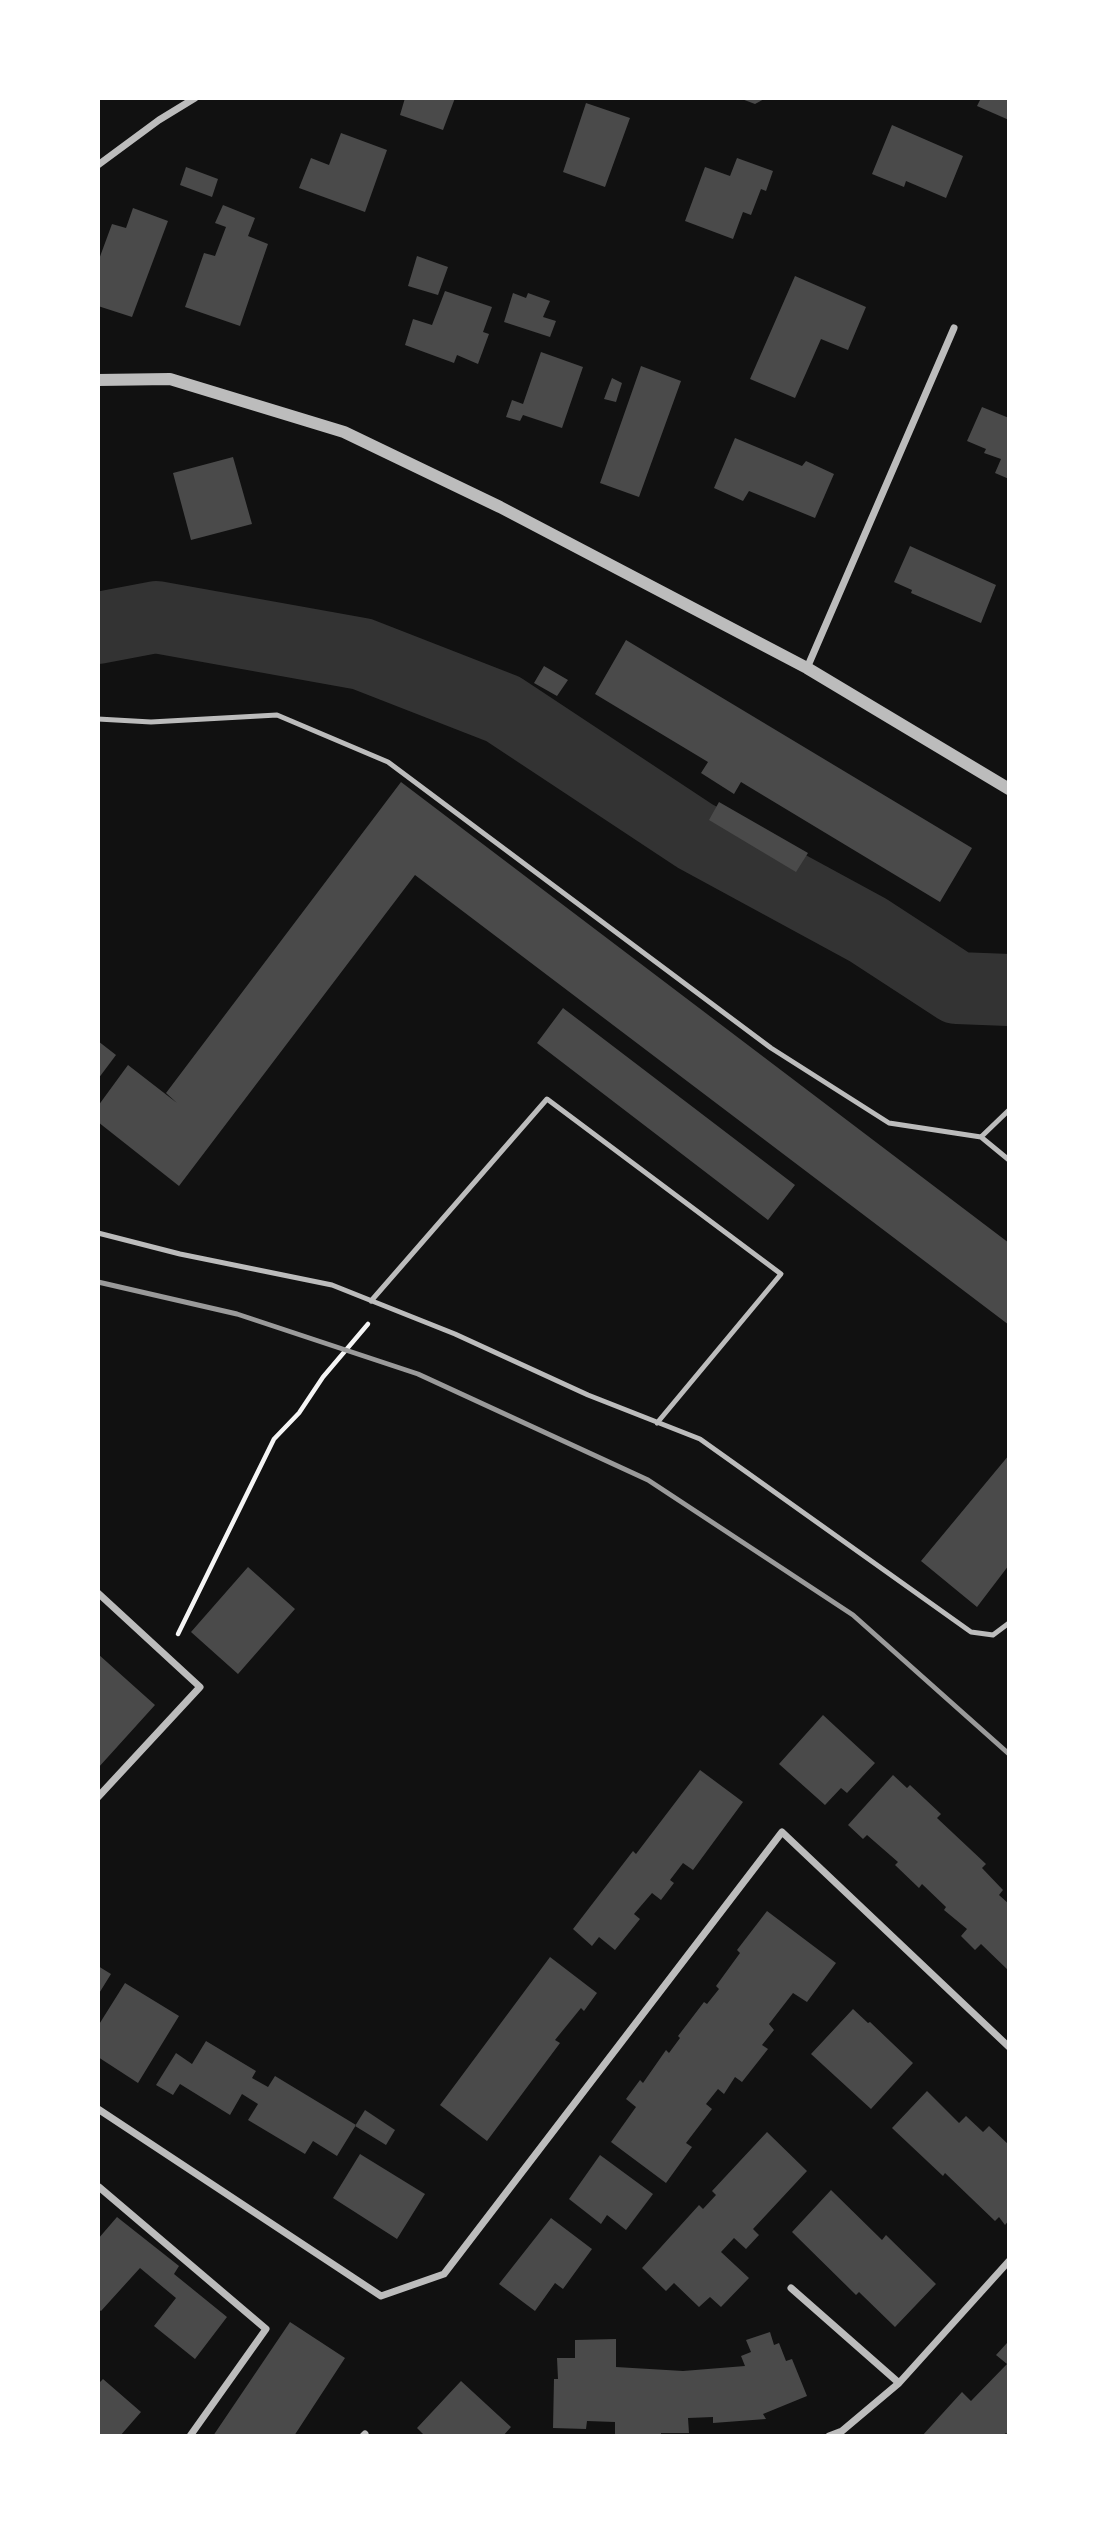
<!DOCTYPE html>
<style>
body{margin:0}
#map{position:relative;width:1107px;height:2534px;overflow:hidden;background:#111;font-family:"Space Grotesk",sans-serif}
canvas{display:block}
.frame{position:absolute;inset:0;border:100px solid #fff;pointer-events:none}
</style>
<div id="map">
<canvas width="1107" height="2534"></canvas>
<div class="frame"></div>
</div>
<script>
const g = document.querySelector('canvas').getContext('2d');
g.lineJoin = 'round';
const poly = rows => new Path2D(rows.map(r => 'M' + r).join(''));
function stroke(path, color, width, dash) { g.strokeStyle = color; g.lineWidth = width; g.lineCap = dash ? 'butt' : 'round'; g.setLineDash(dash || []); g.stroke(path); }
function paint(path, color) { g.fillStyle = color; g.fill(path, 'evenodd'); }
stroke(poly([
 [98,628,156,617,362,654,503,709,695,836,868,930,957,988,1009,990]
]), '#333', 72);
paint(poly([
 [405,98,455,98,443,130,400,115],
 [739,98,766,98,755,104],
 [981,98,1009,98,1009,120,977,106],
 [586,103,630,118,605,187,563,172],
 [892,125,963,156,946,198,906,181,904,187,872,174],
 [341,133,387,150,365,212,299,188,311,158,329,165],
 [737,158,773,171,766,191,761,189,751,215,743,212,733,239,685,221,705,167,730,176],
 [186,167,218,179,212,197,180,185],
 [223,205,255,218,248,236,268,244,240,326,185,307,204,253,215,256,226,227,215,223],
 [133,208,168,221,132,317,98,306,98,262,112,224,126,228],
 [417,256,448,267,438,295,408,286],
 [795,276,866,307,848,350,821,339,795,398,750,379],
 [445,291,492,307,483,332,489,334,478,364,457,355,454,363,405,345,413,319,432,325],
 [513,293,526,298,528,293,550,301,543,317,556,321,550,337,504,322],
 [541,352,583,367,562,428,523,415,520,421,506,417,512,400,523,404],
 [641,366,681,381,639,497,600,483],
 [612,378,622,383,616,402,604,399],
 [982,407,1009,418,1009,479,995,473,1001,459,984,453,986,449,967,441],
 [735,438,802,466,806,461,834,474,815,518,749,491,743,501,714,488],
 [233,457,252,524,191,540,173,473],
 [910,546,996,585,981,623,911,593,912,590,894,582],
 [626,640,972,848,940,902,741,782,734,794,701,773,708,762,595,694],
 [544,666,568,680,557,696,534,683],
 [401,782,1009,1243,1009,1325,415,875,179,1186,98,1122,98,1106,128,1065,177,1103,166,1093],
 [719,802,808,853,796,872,709,820],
 [563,1008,795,1185,768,1220,537,1043],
 [98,1041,116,1055,98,1079],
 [1009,1455,1009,1565,977,1607,921,1561],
 [248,1567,295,1609,238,1674,191,1632],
 [98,1654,155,1705,98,1768],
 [823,1715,875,1763,847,1793,841,1788,825,1805,779,1764],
 [700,1770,743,1802,693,1870,683,1863,670,1880,674,1883,661,1900,652,1893,634,1914,640,1919,615,1950,599,1937,592,1946,573,1929,633,1851,636,1854],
 [893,1775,907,1788,910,1785,941,1814,937,1818,986,1864,982,1868,1003,1890,999,1895,1009,1904,1009,1971,981,1944,975,1950,961,1936,967,1929,944,1910,946,1907,922,1884,919,1888,895,1865,898,1862,867,1835,863,1839,848,1825],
 [767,1911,836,1963,807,2002,793,1993,769,2024,774,2030,762,2045,768,2049,742,2082,735,2077,724,2094,718,2089,706,2104,712,2109,686,2143,692,2147,666,2183,611,2142,636,2107,626,2099,640,2080,643,2083,666,2050,669,2053,680,2038,678,2036,704,2002,707,2004,719,1989,716,1986,740,1953,737,1950],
 [550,1957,597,1993,584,2011,581,2008,555,2040,560,2043,487,2141,440,2105],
 [98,1966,111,1974,98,1995],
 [125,1983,179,2016,138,2083,98,2057,98,2026],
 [853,2009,868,2023,870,2022,913,2063,871,2109,811,2054],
 [206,2041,256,2071,252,2078,268,2087,275,2076,356,2125,337,2156,313,2141,305,2154,248,2120,258,2104,242,2094,230,2115,180,2084,173,2095,156,2085,176,2053,192,2064],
 [927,2091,959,2123,966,2116,983,2132,989,2126,1009,2145,1009,2220,1005,2225,999,2217,995,2221,945,2173,943,2176,892,2128],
 [365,2110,395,2130,386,2145,355,2126],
 [767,2132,807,2171,753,2229,759,2235,746,2249,734,2238,721,2252,749,2278,721,2307,710,2297,699,2307,674,2283,666,2291,642,2268,699,2205,703,2209,716,2195,712,2191],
 [360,2154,425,2194,397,2239,333,2198],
 [600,2155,653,2194,626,2230,607,2215,601,2224,569,2199],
 [831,2190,882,2240,886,2235,936,2284,895,2327,859,2292,856,2295,792,2232],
 [117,2217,179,2266,174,2274,227,2317,195,2359,154,2326,176,2298,140,2268,101,2311,98,2309,98,2239],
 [551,2218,592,2249,563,2289,555,2283,535,2311,499,2284],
 [290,2322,345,2358,294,2436,279,2436,275,2434,274,2436,213,2436],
 [770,2332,774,2345,779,2343,786,2361,792,2359,807,2396,763,2414,766,2419,713,2423,713,2417,688,2418,689,2433,661,2433,661,2436,615,2436,615,2422,587,2421,586,2429,553,2428,554,2379,558,2379,557,2358,575,2358,575,2340,616,2339,616,2367,683,2371,745,2366,741,2356,751,2352,746,2340],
 [1007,2343,1009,2345,1009,2436,1006,2433,1003,2436,922,2436,962,2392,971,2401,1007,2364,996,2355],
 [103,2379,141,2412,120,2436,98,2436,98,2384],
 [461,2381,511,2427,503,2436,425,2436,417,2428]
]), '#4a4a4a');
stroke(poly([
 [178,1634,274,1439,299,1413,323,1377,368,1324]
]), '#f5f5f5', 4.5);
stroke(poly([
 [98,719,151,722,277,715,388,762,771,1048,889,1123,981,1137,1009,1160],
 [981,1137,1009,1110],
 [98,1233,180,1254,332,1285,455,1334,588,1395,700,1439,971,1632,993,1635,1009,1623],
 [371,1301,547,1099,781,1274,657,1423]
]), '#bcbcbc', 5);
stroke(poly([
 [98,165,159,120,195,98],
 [807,668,954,328],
 [98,1593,200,1687,98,1797],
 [98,2109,381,2296,444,2274,782,1832,1009,2047],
 [99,2187,266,2329,190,2436],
 [791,2288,899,2383],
 [363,2436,365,2434],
 [829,2436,842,2431,899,2383,1009,2261]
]), '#bcbcbc', 7);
stroke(poly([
 [98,380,170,379,344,432,500,507,807,668,1009,789]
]), '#bcbcbc', 12);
stroke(poly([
 [98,1282,237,1314,418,1374,648,1480,853,1615,1009,1754]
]), '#9a9a9a', 5);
</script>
